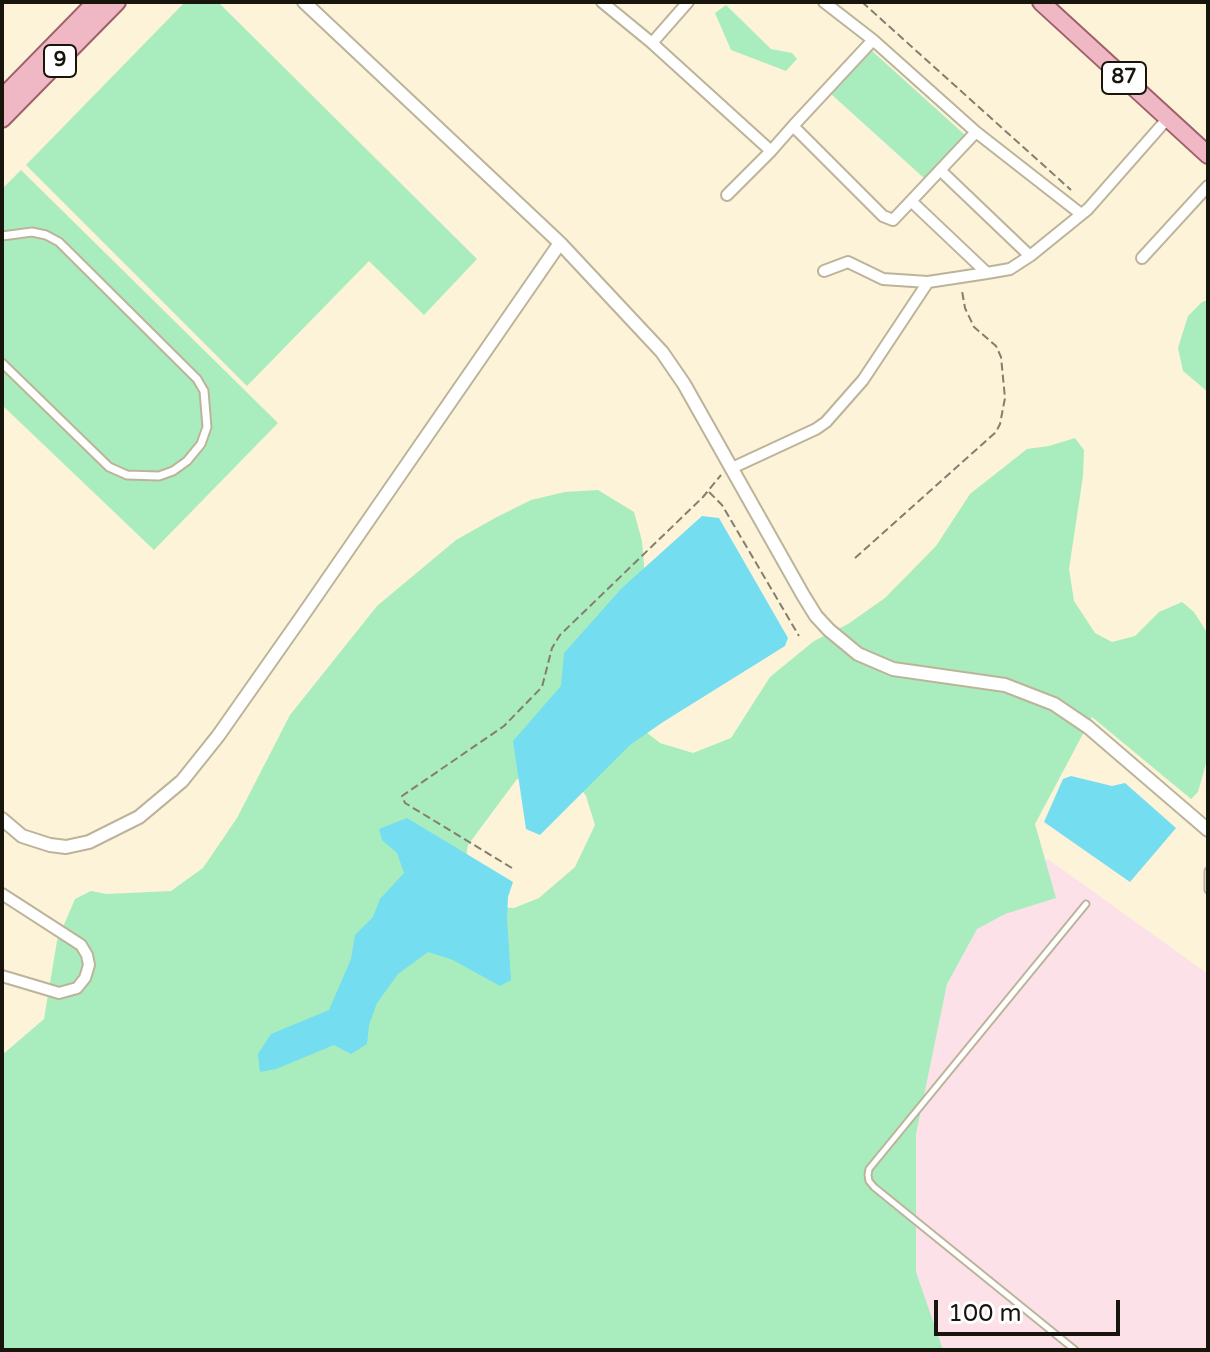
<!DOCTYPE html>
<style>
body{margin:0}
#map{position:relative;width:1210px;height:1352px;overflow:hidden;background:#fcf3d8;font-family:"Varela Round",sans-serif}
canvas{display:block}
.frame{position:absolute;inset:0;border:4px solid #18150c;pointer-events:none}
.scale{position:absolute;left:934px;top:1300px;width:186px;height:36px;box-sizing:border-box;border:4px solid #18150c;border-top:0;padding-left:10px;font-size:24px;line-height:28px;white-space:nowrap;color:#18150c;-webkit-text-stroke:6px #fff;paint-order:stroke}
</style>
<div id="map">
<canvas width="1210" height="1352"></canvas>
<div class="frame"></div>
<div class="scale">100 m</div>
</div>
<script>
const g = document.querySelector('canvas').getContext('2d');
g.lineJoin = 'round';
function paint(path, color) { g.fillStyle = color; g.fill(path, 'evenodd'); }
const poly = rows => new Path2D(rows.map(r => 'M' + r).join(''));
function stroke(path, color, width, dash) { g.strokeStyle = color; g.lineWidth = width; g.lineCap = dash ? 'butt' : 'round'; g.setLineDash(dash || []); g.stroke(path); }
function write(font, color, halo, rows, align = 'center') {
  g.font = font + ' "Varela Round",sans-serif'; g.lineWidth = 6; g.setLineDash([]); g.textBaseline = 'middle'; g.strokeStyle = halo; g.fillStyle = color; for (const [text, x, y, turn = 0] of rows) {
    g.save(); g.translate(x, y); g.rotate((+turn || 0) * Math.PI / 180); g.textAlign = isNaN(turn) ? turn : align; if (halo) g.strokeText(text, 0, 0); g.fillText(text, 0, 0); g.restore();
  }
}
paint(poly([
 [1048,859,1208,974,1208,1350,870,1350,853,1147,973,919,1019,869]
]), '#fce2e8');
paint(poly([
 [185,2,218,2,477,259,424,315,369,261,247,386,26,165],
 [726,5,771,49,792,53,797,59,786,71,731,50,715,13],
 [871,50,965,135,925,179,831,94],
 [21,170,278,423,154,550,2,405,2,189],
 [1208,300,1208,392,1183,371,1178,348,1188,316,1202,302],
 [1075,438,1084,450,1083,476,1069,569,1074,601,1095,633,1112,642,1135,636,1159,612,1182,602,1194,612,1208,634,1208,756,1198,792,1191,799,1092,717,1035,824,1056,898,1005,914,977,929,947,984,916,1134,916,1272,943,1350,2,1350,2,1055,44,1019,57,941,75,899,91,891,107,894,171,891,203,868,237,818,290,715,377,606,456,540,495,518,531,500,565,492,598,490,634,512,642,541,646,590,633,722,660,743,693,753,731,738,770,677,814,641,848,624,885,598,936,546,970,494,1027,449,1049,446],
 [534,773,575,780,586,796,595,825,575,867,539,898,514,908,497,907,464,869,468,845,517,779]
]), '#a9edbe');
paint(poly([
 [702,516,719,518,788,638,785,646,663,722,630,745,540,835,526,829,513,741,561,686,564,653,622,588],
 [1071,776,1112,786,1125,783,1176,828,1130,882,1044,822,1063,779],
 [407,818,513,882,508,897,507,918,511,980,500,986,453,960,428,952,398,974,377,1003,369,1025,367,1044,351,1054,334,1045,276,1069,260,1072,258,1054,271,1034,329,1010,351,959,355,935,373,917,380,899,404,873,397,853,382,840,379,829]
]), '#74ddef');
const service = poly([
 [1208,871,1208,890],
 [1075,1350,874,1187,869,1181,868,1175,869,1169,1086,904]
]);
const pedestrian = poly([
 [2,236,32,232,46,235,59,242,197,379,204,391,207,427,201,444,187,461,173,471,159,476,127,475,109,467,2,363]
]);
const minor = poly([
 [602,2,652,43,771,151,793,126,883,216,893,220,911,201,987,273,1010,269,1030,256,1088,209,1168,118],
 [824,2,873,40,976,132,1081,214],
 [652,43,688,2],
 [793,126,873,40],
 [940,170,1030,256],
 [727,195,771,151],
 [911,201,976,132],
 [1142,258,1208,186],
 [824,271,848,262,883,279,928,282],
 [732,468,816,429,826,422,863,380,928,282,987,273],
 [2,894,81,945,87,955,89,965,85,978,77,988,59,993,2,976]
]);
const tertiary = poly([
 [304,2,560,243,662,352,684,384,803,595,816,616,829,630,858,654,893,669,1005,685,1054,704,1088,727,1208,830],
 [2,819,22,836,50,845,66,847,89,842,139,817,182,781,218,736,303,615,560,243]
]);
const primary = poly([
 [1041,2,1208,155],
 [2,98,96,2],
 [2,119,117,2]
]);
stroke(service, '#bcb49a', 9);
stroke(pedestrian, '#bcb49a', 11);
stroke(minor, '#bcb49a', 14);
stroke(tertiary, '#bcb49a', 16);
stroke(primary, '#9e606a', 20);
stroke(poly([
 [862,2,1071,190],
 [709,492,722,505,799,636],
 [855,558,996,432,1000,424,1005,398,1001,357,996,346,974,327,965,308,962,291],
 [512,868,405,803,402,796,504,726,542,687,552,648,560,635,703,497,721,475]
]), '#847e6d', 2, [8, 4]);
stroke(service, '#fff', 5);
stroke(pedestrian, '#fff', 7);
stroke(minor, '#fff', 10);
stroke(tertiary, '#fff', 12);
stroke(primary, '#f0b8c4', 16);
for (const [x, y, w] of [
 [60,61,32],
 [1124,78,44]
]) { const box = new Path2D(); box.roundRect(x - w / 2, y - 16, w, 32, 6); g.fillStyle = '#fff'; g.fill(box); stroke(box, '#18150c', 2); }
write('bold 20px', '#18150c', null, [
 ["9",60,61],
 ["87",1124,78]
]);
</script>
